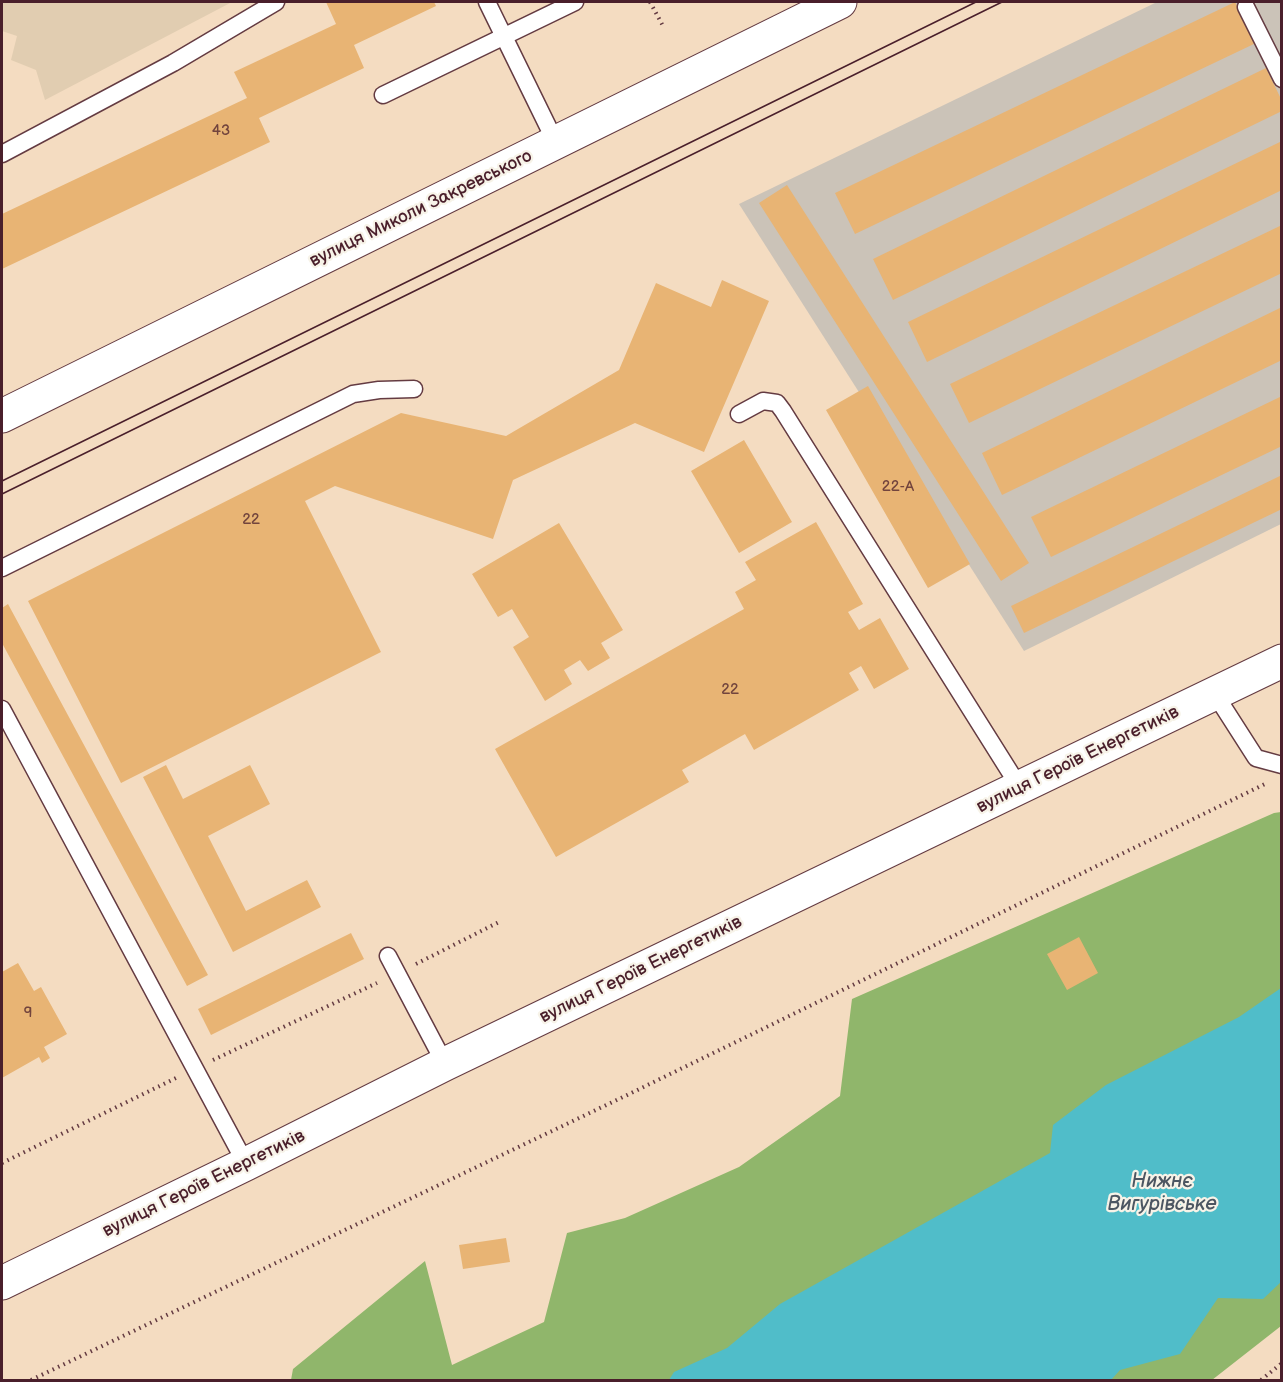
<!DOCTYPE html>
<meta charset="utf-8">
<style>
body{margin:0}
#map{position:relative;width:1283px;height:1382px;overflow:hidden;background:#f4dcc1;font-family:"Balsamiq Sans",sans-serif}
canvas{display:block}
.frame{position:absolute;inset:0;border:3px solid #4a1f2b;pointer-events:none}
</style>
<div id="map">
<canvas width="1283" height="1382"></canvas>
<div class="frame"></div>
</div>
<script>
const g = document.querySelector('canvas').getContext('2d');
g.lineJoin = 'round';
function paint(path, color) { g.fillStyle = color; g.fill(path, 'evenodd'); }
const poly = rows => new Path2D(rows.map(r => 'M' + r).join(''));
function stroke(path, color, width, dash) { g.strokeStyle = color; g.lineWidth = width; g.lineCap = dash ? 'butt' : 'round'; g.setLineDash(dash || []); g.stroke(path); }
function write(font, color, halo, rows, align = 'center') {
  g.font = font + ' "Balsamiq Sans",sans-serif'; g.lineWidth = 4.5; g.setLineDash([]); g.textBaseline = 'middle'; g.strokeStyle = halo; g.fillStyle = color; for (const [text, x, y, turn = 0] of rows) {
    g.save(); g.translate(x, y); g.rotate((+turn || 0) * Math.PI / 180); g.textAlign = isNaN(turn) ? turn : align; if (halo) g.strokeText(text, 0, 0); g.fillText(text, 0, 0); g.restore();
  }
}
paint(poly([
 [2,2,232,2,45,100,36,70,11,60,17,36,2,31]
]), '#e1cdb1');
paint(poly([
 [1157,2,1281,2,1281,524,1024,651,739,204]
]), '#cbc3b8');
paint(poly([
 [1281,812,1281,1326,1212,1380,291,1380,293,1369,425,1261,452,1365,544,1322,567,1233,625,1218,739,1167,840,1096,852,999,1274,813]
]), '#90b66b');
paint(poly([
 [1281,988,1281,1282,1263,1299,1218,1298,1180,1354,1120,1370,1111,1380,669,1380,674,1372,727,1348,780,1304,1050,1153,1053,1125,1106,1085,1239,1017]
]), '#50bdc9');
paint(poly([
 [326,2,434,2,436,6,354,45,364,68,259,118,270,142,2,269,2,214,247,98,234,72,336,24],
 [1235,2,1256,43,855,234,835,193],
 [1266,68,1282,101,1282,111,893,300,873,259],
 [1282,141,1282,190,927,362,908,322],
 [787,185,1029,563,1001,581,759,203],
 [1282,225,1282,273,969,423,950,384],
 [722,280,769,301,704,452,635,423,513,480,493,539,335,486,305,501,381,652,121,783,28,601,401,413,506,436,619,370,656,283,711,307],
 [1282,307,1282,360,1002,495,982,453],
 [868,386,970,564,928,588,826,410],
 [1282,396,1282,446,1051,557,1031,517],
 [744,440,792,522,739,553,691,471],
 [1282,475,1282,509,1024,633,1011,606],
 [816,522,863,604,848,612,859,630,880,618,909,669,874,689,861,666,849,673,859,690,754,750,745,734,682,770,689,782,556,857,495,749,744,609,735,592,756,580,745,562],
 [559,523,623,630,601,643,610,658,588,671,580,660,564,670,572,684,545,701,513,647,529,637,512,609,498,617,472,574],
 [8,604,208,975,187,986,2,643,2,608],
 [166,765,183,799,250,765,270,804,208,836,246,911,307,880,321,907,233,952,143,777],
 [351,933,364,959,211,1035,198,1009],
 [1079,937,1098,973,1067,990,1047,954],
 [18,963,34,991,41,987,67,1034,44,1047,50,1058,42,1063,39,1057,2,1078,2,972],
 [506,1238,510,1262,463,1269,459,1245]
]), '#e8b474');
const service = poly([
 [487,2,556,143],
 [1246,7,1282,79],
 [383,95,575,2],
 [2,154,173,63,276,2],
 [739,414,763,401,777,403,783,411,1020,788],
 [2,568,353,394,379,390,414,389],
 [1215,694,1256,758,1282,765],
 [2,709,246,1164],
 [388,956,445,1064]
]);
const tertiary = poly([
 [2,416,840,2],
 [2,1283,246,1164,445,1064,1282,661]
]);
stroke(service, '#643b42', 19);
stroke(tertiary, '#643b42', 35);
stroke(poly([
 [650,2,663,26],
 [416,964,501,921],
 [213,1060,377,983],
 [2,1163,176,1078],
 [31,1380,621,1098,1265,784],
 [1261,1380,1282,1363]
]), '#643b42', 4, [1.5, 4.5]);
stroke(service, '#fff', 16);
stroke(tertiary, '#fff', 33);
stroke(poly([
 [2,481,976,2],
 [2,494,1002,2]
]), '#4a1f2b', 1.5);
write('15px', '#72443d', null, [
 ["43",221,131],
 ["22-А",898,487],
 ["22",251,520],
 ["22",730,690],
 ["9",28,1013]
]);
write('18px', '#4a1f2b', '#f7f3e8', [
 ["вулиця Миколи Закревського",421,209,-26],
 ["вулиця Героїв Енергетиків",1078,760,-26],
 ["вулиця Героїв Енергетиків",641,970,-26],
 ["вулиця Героїв Енергетиків",204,1184,-26]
]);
write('italic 20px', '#4c5662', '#f7f3e8', [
 ["Нижнє",1162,1182],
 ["Вигурівське",1162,1205]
]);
</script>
